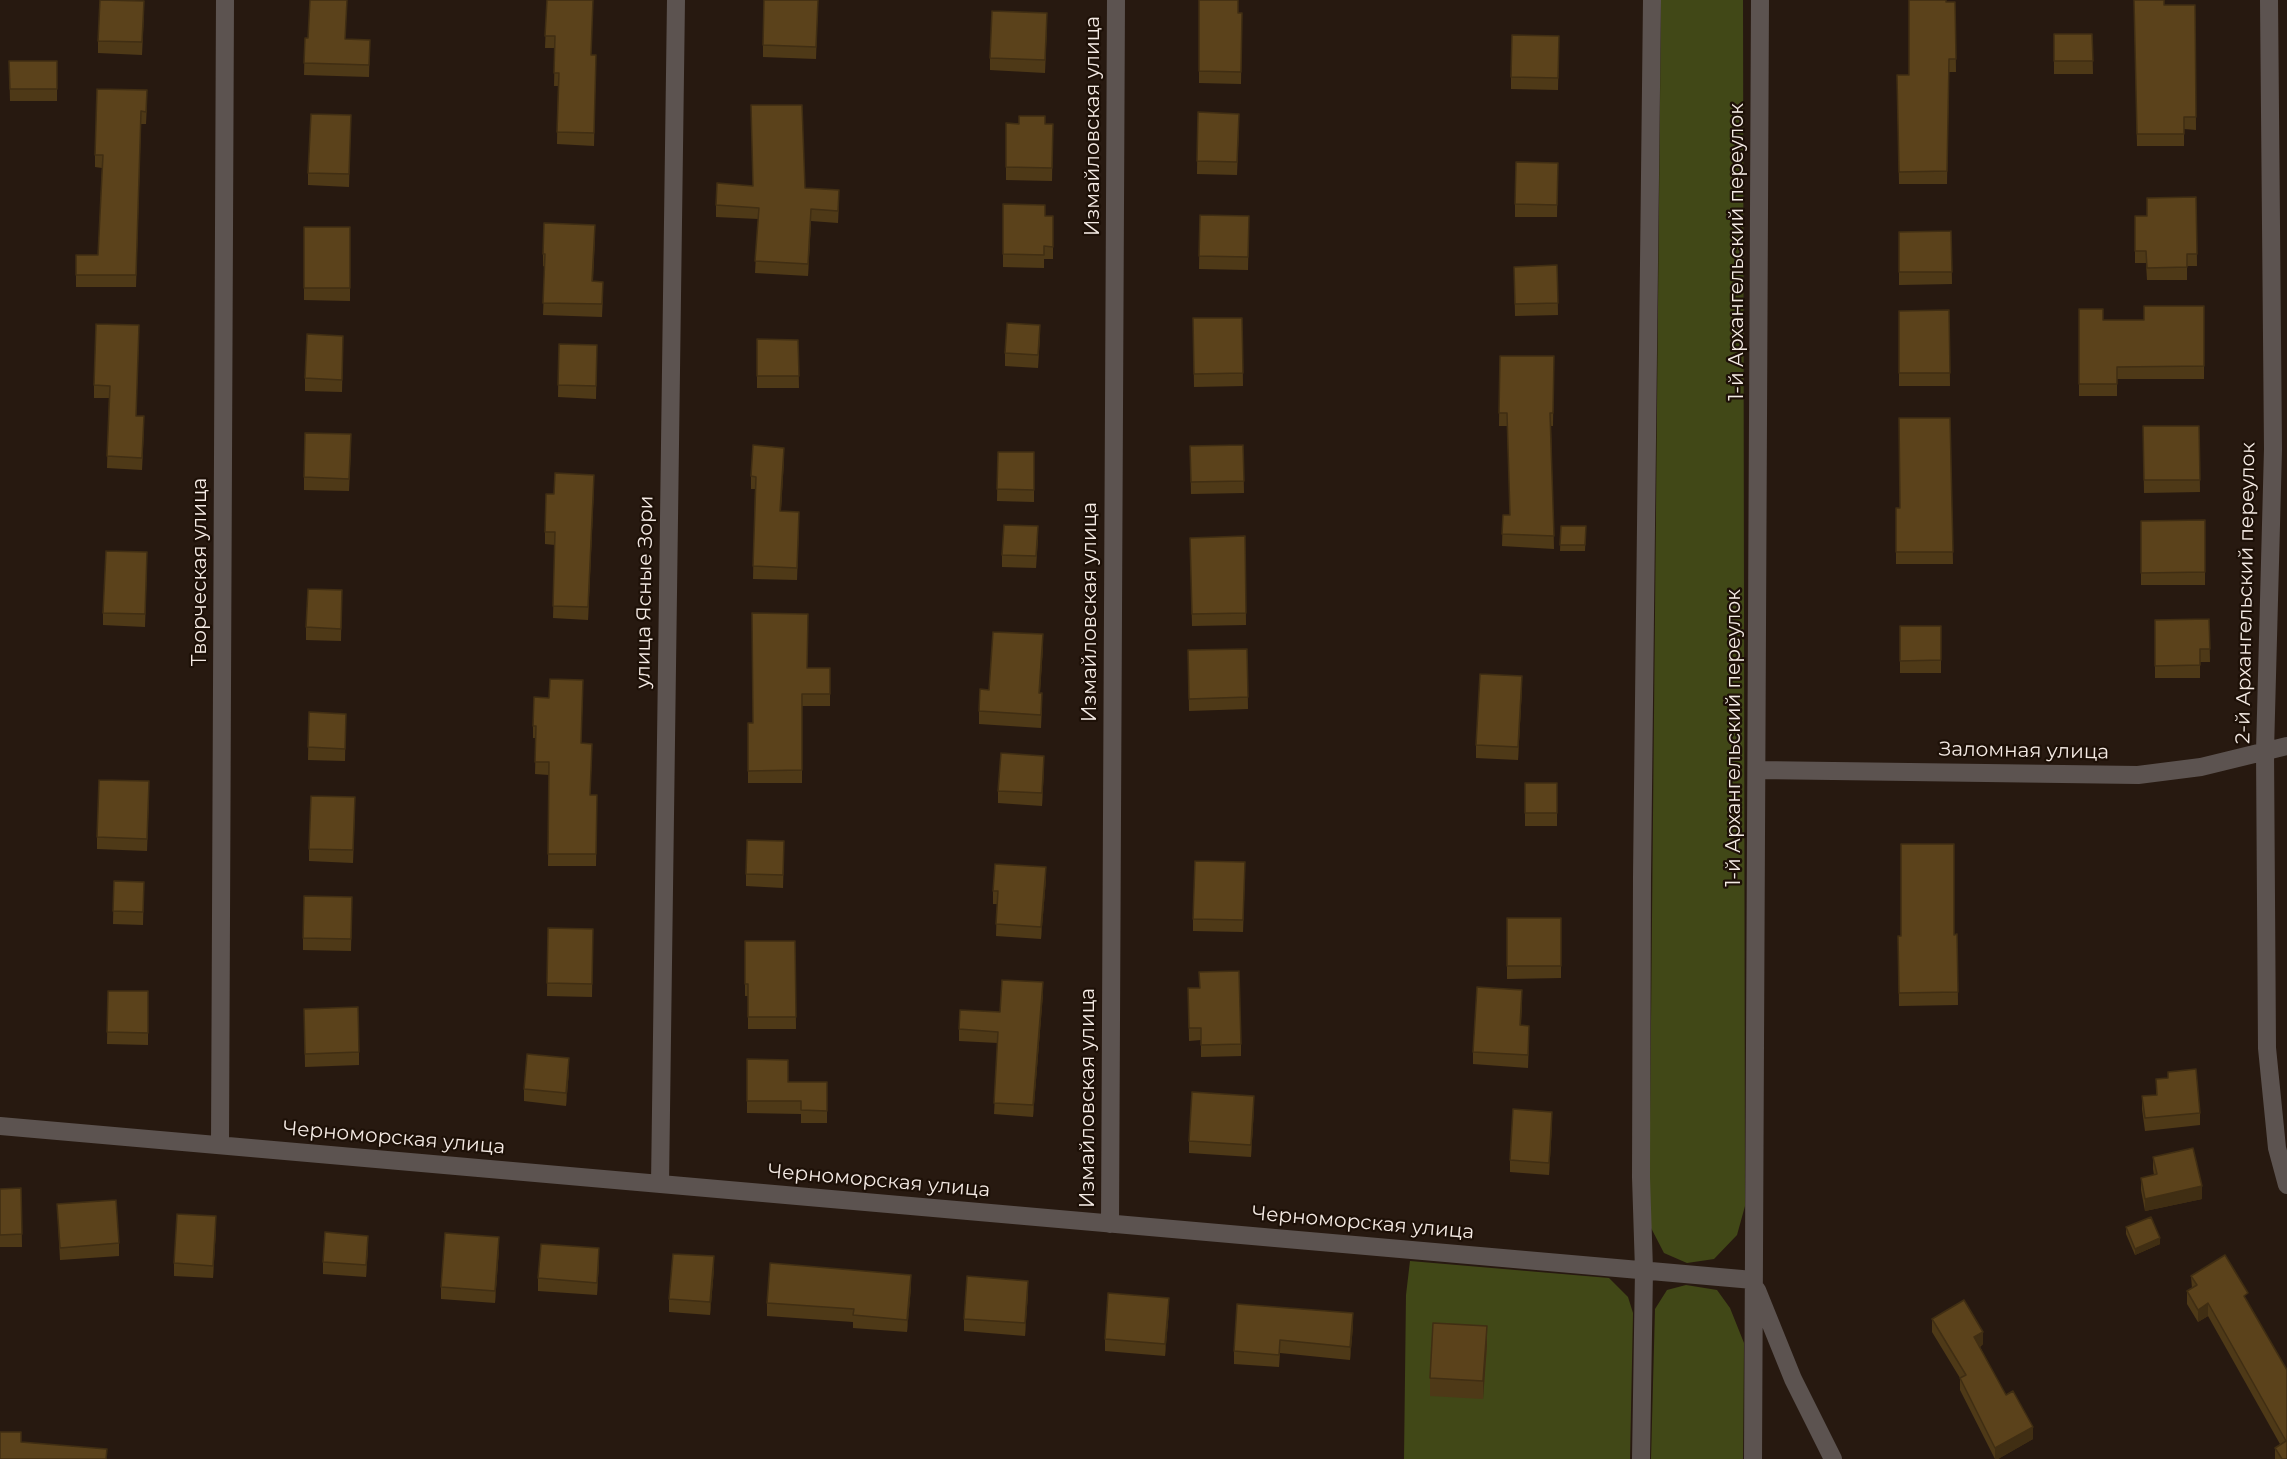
<!DOCTYPE html>
<meta charset="utf-8">
<style>
body{margin:0}
canvas{display:block;background:#271910}
</style>
<canvas width="2287" height="1459"></canvas>
<script>
const g = document.querySelector('canvas').getContext('2d');
g.lineJoin = 'round';
function paint(path, color) { g.fillStyle = color; g.fill(path, 'evenodd'); }
const poly = rows => new Path2D(rows.map(r => 'M' + r).join(''));
function stroke(path, color, width, dash) { g.strokeStyle = color; g.lineWidth = width; g.lineCap = dash ? 'butt' : 'round'; g.setLineDash(dash || []); g.stroke(path); }
function write(font, color, halo, rows, align = 'center') {
  g.font = font + ' Montserrat,sans-serif'; g.lineWidth = 4.5; g.setLineDash([]); g.textBaseline = 'middle'; g.strokeStyle = halo; g.fillStyle = color; for (const [text, x, y, turn = 0] of rows) {
    g.save(); g.translate(x, y); g.rotate((+turn || 0) * Math.PI / 180); g.textAlign = isNaN(turn) ? turn : align; if (halo) g.strokeText(text, 0, 0); g.fillText(text, 0, 0); g.restore();
  }
}
paint(poly([
 [1661,0,1743,0,1745,1206,1737,1235,1714,1259,1687,1263,1664,1253,1649,1224],
 [1410,1261,1609,1278,1628,1297,1633,1313,1630,1459,1404,1459,1406,1295],
 [1686,1285,1717,1290,1730,1308,1744,1343,1743,1459,1651,1459,1655,1309,1667,1290]
]), '#414817');
stroke(poly([
 [2269,0,2273,449,2265,751,2267,1048,2277,1148,2287,1185],
 [1757,770,2138,775,2201,767,2287,746],
 [0,1126,1753,1280],
 [220,1145,225,0],
 [660,1184,676,0],
 [1110,1224,1116,0],
 [1757,1290,1793,1379,1833,1459],
 [1641,1459,1644,1270,1641,1177,1642,877,1652,0],
 [1753,1459,1760,0]
]), '#5c5350', 18);
paint(poly([
 [547,0,592,55,596,55,594,146,557,144,558,86,554,86,555,48,545,48],
 [818,0,816,59,763,57,763,45],
 [1199,0,1238,13,1242,13,1241,84,1199,83],
 [2134,0,2164,5,2195,5,2196,130,2184,129,2184,146,2137,146],
 [1946,2,1955,2,1956,72,1949,72,1947,184,1899,184,1897,75,1909,75],
 [144,13,142,55,98,53,98,41],
 [1047,26,1045,73,990,70,990,58],
 [2054,34,2092,34,2093,74,2054,74],
 [1559,36,1558,90,1511,89,1511,77],
 [305,38,370,40,369,77,304,75],
 [9,61,57,61,57,101,10,101],
 [147,103,146,124,141,124,136,287,76,287,76,255,98,255,102,168,95,167,95,155],
 [1198,112,1239,126,1237,175,1197,174],
 [351,115,349,187,308,185,308,173],
 [1006,123,1053,124,1052,181,1006,180],
 [1558,163,1557,217,1515,217,1515,204],
 [805,188,839,202,838,223,811,221,808,276,755,273,758,219,716,217,716,205],
 [2196,197,2197,266,2187,266,2187,280,2147,280,2146,263,2135,263,2135,216,2147,216],
 [1003,204,1045,216,1053,216,1053,259,1044,259,1044,268,1003,267],
 [1200,215,1249,216,1248,270,1199,269],
 [304,227,350,227,350,301,304,300],
 [1951,231,1952,284,1899,285,1899,232],
 [595,238,593,281,603,294,602,317,543,315,545,267,543,266,543,254],
 [1557,265,1558,315,1515,316,1514,267],
 [2204,306,2204,379,2117,379,2117,396,2079,396,2079,309,2103,320,2144,320],
 [1949,310,1950,386,1899,386,1899,311],
 [1193,318,1242,318,1243,386,1194,387],
 [1040,337,1038,368,1005,366,1005,353],
 [139,338,136,416,144,429,142,470,107,468,109,398,94,398,94,385],
 [757,339,798,340,799,388,757,388],
 [559,344,597,345,596,399,558,397],
 [343,348,342,392,305,391,305,378],
 [1500,356,1554,356,1553,426,1551,426,1554,549,1502,546,1503,515,1510,515,1507,426,1499,426],
 [1950,418,1953,564,1896,564,1896,508,1900,508],
 [2143,426,2199,426,2200,492,2144,493],
 [1243,445,1244,493,1191,494,1190,446],
 [351,446,349,491,304,490,304,477],
 [998,452,1034,452,1034,502,997,501],
 [784,460,781,511,799,524,797,580,753,579,755,489,751,489,751,476],
 [594,487,588,620,553,618,555,545,545,544,545,532,554,494],
 [2205,520,2205,585,2141,585,2141,521],
 [1561,526,1586,526,1585,551,1560,551],
 [1245,536,1246,625,1192,626,1190,538],
 [1038,539,1036,568,1002,567,1002,555],
 [147,564,145,627,103,625,103,613],
 [342,590,341,641,306,640,306,627],
 [2209,619,2210,662,2200,662,2200,678,2155,678,2155,620],
 [1900,626,1941,626,1941,673,1900,673],
 [1043,647,1040,693,1042,705,1041,728,979,724,979,711,989,690],
 [1247,649,1248,709,1189,711,1188,650],
 [807,668,830,668,830,706,802,706,802,783,748,783,748,723,753,723],
 [1522,688,1518,760,1476,758,1476,745],
 [583,693,581,743,592,756,590,795,597,795,596,866,548,866,549,775,535,774,536,738,533,738,533,726,549,698],
 [309,712,346,714,345,761,308,760],
 [1044,768,1042,806,998,803,998,791],
 [1525,783,1557,783,1557,826,1525,826],
 [149,794,147,851,97,849,97,837],
 [355,810,353,863,309,861,309,849],
 [784,853,783,888,746,886,746,874],
 [1245,875,1243,932,1193,931,1193,919],
 [1046,879,1041,939,996,936,997,904,993,904,993,891],
 [114,881,144,882,143,925,113,924],
 [352,910,351,951,303,950,303,938],
 [1507,918,1561,918,1561,978,1507,979],
 [548,928,593,929,592,997,547,996],
 [1957,934,1958,1005,1899,1006,1898,936],
 [745,941,795,941,796,1029,748,1029,748,996,745,996],
 [1188,988,1241,1044,1241,1056,1201,1057,1201,1040,1189,1041],
 [108,991,148,991,148,1045,107,1044],
 [1043,994,1033,1117,994,1114,998,1043,959,1041,959,1029],
 [1522,1003,1521,1025,1529,1038,1528,1068,1473,1064,1473,1052],
 [304,1009,359,1052,359,1065,305,1067],
 [747,1059,788,1082,827,1082,827,1123,801,1123,801,1114,747,1113],
 [569,1070,566,1106,524,1101,524,1089],
 [2156,1079,2200,1113,2200,1125,2145,1131,2142,1109,2142,1096,2156,1095],
 [1254,1108,1251,1157,1189,1153,1189,1141],
 [1552,1125,1549,1175,1510,1172,1510,1160],
 [2153,1157,2202,1199,2145,1211,2141,1190,2141,1178,2154,1175,2153,1169],
 [21,1188,22,1247,0,1247,0,1189],
 [57,1204,119,1243,119,1256,60,1260],
 [2126,1227,2160,1244,2135,1255,2126,1234],
 [216,1229,213,1278,174,1276,174,1263],
 [368,1248,366,1277,323,1274,323,1262],
 [499,1249,495,1303,441,1299,441,1287],
 [599,1261,597,1295,538,1291,538,1278],
 [714,1269,710,1315,669,1312,669,1299],
 [2191,1276,2248,1302,2287,1370,2287,1459,2275,1459,2275,1448,2280,1444,2208,1316,2198,1322,2187,1304,2187,1291,2192,1288],
 [911,1287,907,1332,853,1328,853,1322,767,1316,767,1303],
 [1028,1293,1025,1336,964,1331,964,1319],
 [1237,1304,1353,1326,1350,1360,1280,1353,1279,1367,1234,1364,1234,1351],
 [1169,1310,1165,1356,1105,1351,1105,1339],
 [1932,1319,1983,1344,1980,1347,2006,1395,2033,1439,1998,1459,1995,1459,1960,1390,1960,1378,1932,1332],
 [1487,1345,1483,1399,1430,1396,1430,1378]
]), '#4e3917');
paint(poly([
 [811,209,811,221,808,276,808,264],
 [784,448,784,460,780,524,780,511],
 [594,475,594,487,588,620,588,607],
 [1043,634,1043,647,1039,705,1039,693],
 [1522,676,1522,688,1518,760,1518,747],
 [1044,756,1044,768,1042,806,1042,793],
 [1046,867,1046,879,1041,939,1041,927],
 [1043,982,1043,994,1033,1117,1033,1105],
 [569,1058,569,1070,566,1106,566,1093],
 [1254,1096,1254,1108,1251,1157,1251,1145],
 [1552,1112,1552,1125,1549,1175,1549,1163],
 [2202,1186,2202,1199,2145,1211,2145,1199],
 [216,1216,216,1229,213,1278,213,1266],
 [368,1236,368,1248,366,1277,366,1265],
 [499,1237,499,1249,495,1303,495,1291],
 [2160,1238,2160,1244,2135,1255,2135,1249],
 [599,1248,599,1261,597,1295,597,1283],
 [714,1256,714,1269,710,1315,710,1302],
 [911,1275,911,1287,907,1332,907,1320],
 [1028,1281,1028,1293,1025,1336,1025,1323],
 [1169,1298,1169,1310,1165,1356,1165,1344],
 [2208,1303,2208,1316,2198,1322,2198,1310],
 [1353,1313,1353,1326,1350,1360,1350,1347],
 [1487,1326,1487,1345,1483,1399,1483,1381],
 [1983,1332,1983,1344,1974,1350,1974,1337],
 [2033,1427,2033,1439,1998,1459,1995,1459,1995,1448]
]), '#402e13');
const building = poly([
 [100,0,144,1,142,42,98,41,100,0],
 [310,0,347,0,345,39,370,40,369,65,304,63,305,38,308,38,310,0],
 [547,0,593,0,591,55,596,55,594,133,557,132,559,73,554,73,555,36,545,36,547,0],
 [764,0,818,0,816,47,763,45,764,0],
 [1199,0,1238,0,1238,13,1242,13,1241,72,1199,71,1199,0],
 [1909,0,1946,0,1946,2,1955,2,1956,59,1949,59,1947,171,1899,172,1897,75,1909,75,1909,0],
 [2134,0,2164,0,2164,5,2195,5,2196,117,2184,117,2184,134,2137,134,2134,0],
 [992,11,1047,13,1045,60,990,58,992,11],
 [2054,34,2092,34,2093,61,2054,61,2054,34],
 [1512,35,1559,36,1558,78,1511,77,1512,35],
 [9,61,57,61,57,89,10,89,9,61],
 [97,89,147,90,146,112,141,111,136,275,76,275,76,255,98,255,103,155,95,155,97,89],
 [751,105,802,105,805,188,839,190,838,211,811,209,808,264,755,261,759,208,716,205,717,183,753,186,751,105],
 [1198,112,1239,114,1237,162,1197,161,1198,112],
 [311,114,351,115,349,174,308,173,311,114],
 [1019,116,1045,116,1045,124,1053,124,1052,168,1006,167,1006,123,1019,124,1019,116],
 [1516,162,1558,163,1557,205,1515,204,1516,162],
 [2196,197,2197,254,2187,254,2187,267,2147,268,2146,251,2135,251,2135,216,2147,216,2147,198,2196,197],
 [1003,204,1045,205,1045,216,1053,216,1053,247,1044,246,1044,255,1003,254,1003,204],
 [1200,215,1249,216,1248,257,1199,256,1200,215],
 [544,223,595,225,592,281,603,282,602,304,543,303,545,254,543,254,544,223],
 [304,227,350,227,350,288,304,288,304,227],
 [1951,231,1952,272,1899,272,1899,232,1951,231],
 [1557,265,1558,303,1515,304,1514,267,1557,265],
 [2144,306,2204,306,2204,366,2117,367,2117,384,2079,384,2079,309,2103,309,2103,320,2144,320,2144,306],
 [1949,310,1950,373,1899,373,1899,311,1949,310],
 [1193,318,1242,318,1243,373,1194,374,1193,318],
 [1007,323,1040,325,1038,355,1005,353,1007,323],
 [96,324,139,325,136,416,144,416,142,458,107,456,110,386,94,385,96,324],
 [307,334,343,336,342,380,305,378,307,334],
 [757,339,798,340,799,376,757,376,757,339],
 [559,344,597,345,596,386,558,385,559,344],
 [1500,356,1554,356,1553,413,1550,413,1554,536,1502,534,1503,515,1510,515,1507,413,1499,413,1500,356],
 [1899,418,1950,418,1953,552,1896,552,1896,508,1900,508,1899,418],
 [2143,426,2199,426,2200,480,2144,480,2143,426],
 [305,433,351,434,349,479,304,477,305,433],
 [753,445,784,448,780,511,799,512,797,568,753,566,756,477,751,476,753,445],
 [1243,445,1244,481,1191,482,1190,446,1243,445],
 [998,452,1034,452,1034,490,997,489,998,452],
 [555,473,594,475,588,607,553,606,555,532,545,532,546,494,554,494,555,473],
 [2205,520,2205,572,2141,573,2141,521,2205,520],
 [1004,525,1038,526,1036,556,1002,555,1004,525],
 [1561,526,1586,526,1585,545,1560,545,1561,526],
 [1245,536,1246,613,1192,614,1190,538,1245,536],
 [106,551,147,552,145,614,103,613,106,551],
 [308,589,342,590,341,629,306,627,308,589],
 [752,613,808,614,807,668,830,668,830,694,802,694,802,770,748,771,748,723,753,723,752,613],
 [2209,619,2210,649,2200,649,2200,665,2155,666,2155,620,2209,619],
 [1900,626,1941,626,1941,660,1900,661,1900,626],
 [993,632,1043,634,1039,693,1042,693,1041,715,979,711,980,689,989,690,993,632],
 [1247,649,1248,697,1189,699,1188,650,1247,649],
 [1480,674,1522,676,1518,747,1476,745,1480,674],
 [550,679,583,680,581,743,592,744,590,795,597,795,596,854,548,854,549,762,535,762,536,726,533,726,534,697,549,698,550,679],
 [309,712,346,714,345,749,308,747,309,712],
 [1001,753,1044,756,1042,793,998,791,1001,753],
 [99,780,149,781,147,839,97,837,99,780],
 [1525,783,1557,783,1557,813,1525,813,1525,783],
 [311,796,355,797,353,850,309,849,311,796],
 [747,840,784,841,783,875,746,874,747,840],
 [1901,844,1954,844,1954,935,1957,934,1958,992,1899,993,1898,936,1901,936,1901,844],
 [1195,861,1245,862,1243,920,1193,919,1195,861],
 [995,864,1046,867,1041,927,996,924,998,891,993,891,995,864],
 [114,881,144,882,143,912,113,911,114,881],
 [304,896,352,897,351,939,303,938,304,896],
 [1507,918,1561,918,1561,966,1507,966,1507,918],
 [548,928,593,929,592,984,547,983,548,928],
 [745,941,795,941,796,1017,748,1017,748,984,745,984,745,941],
 [1239,971,1241,1044,1201,1045,1201,1028,1189,1028,1188,988,1200,988,1199,972,1239,971],
 [1002,980,1043,982,1033,1105,994,1103,998,1032,959,1029,960,1010,1000,1012,1002,980],
 [1477,987,1522,990,1520,1025,1529,1026,1528,1055,1473,1052,1477,987],
 [108,991,148,991,148,1033,107,1032,108,991],
 [358,1007,359,1052,305,1054,304,1009,358,1007],
 [527,1054,569,1058,566,1093,524,1089,527,1054],
 [747,1059,788,1060,788,1082,827,1082,827,1111,801,1110,801,1101,747,1101,747,1059],
 [2196,1069,2200,1113,2145,1118,2142,1096,2157,1095,2156,1079,2168,1078,2168,1072,2196,1069],
 [1192,1092,1254,1096,1251,1145,1189,1141,1192,1092],
 [1513,1109,1552,1112,1549,1163,1510,1160,1513,1109],
 [2193,1148,2202,1186,2145,1199,2141,1178,2157,1174,2153,1157,2193,1148],
 [21,1188,22,1234,0,1235,0,1189,21,1188],
 [116,1200,119,1243,60,1248,57,1204,116,1200],
 [177,1214,216,1216,213,1266,174,1263,177,1214],
 [2151,1217,2160,1238,2135,1249,2126,1227,2151,1217],
 [325,1232,368,1236,366,1265,323,1262,325,1232],
 [445,1233,499,1237,495,1291,441,1287,445,1233],
 [541,1244,599,1248,597,1283,538,1278,541,1244],
 [673,1254,714,1256,710,1302,669,1299,673,1254],
 [2225,1255,2248,1293,2244,1296,2287,1370,2287,1459,2282,1459,2275,1448,2286,1441,2208,1303,2198,1310,2187,1291,2197,1285,2191,1276,2225,1255],
 [770,1263,911,1275,907,1320,853,1315,854,1309,767,1303,770,1263],
 [967,1276,1028,1281,1025,1323,964,1319,967,1276],
 [1108,1293,1169,1298,1165,1344,1105,1339,1108,1293],
 [1964,1300,1983,1332,1974,1337,2006,1395,2013,1391,2033,1427,1995,1448,1960,1378,1966,1375,1932,1319,1964,1300],
 [1237,1304,1353,1313,1350,1347,1280,1340,1279,1355,1234,1351,1237,1304],
 [1433,1323,1487,1326,1483,1381,1430,1378,1433,1323],
 [0,1432,21,1432,21,1442,107,1449,106,1459,0,1459,0,1432]
]);
paint(building, '#5b421b');
stroke(building, '#402e13', 1.5);
write('20px', '#f4eae4', '#1d1007', [
 ["Измайловская улица",1093,126,-90],
 ["1-й Архангельский переулок",1737,252,-90],
 ["Творческая улица",200,572,-90],
 ["улица Ясные Зори",645,592,-89],
 ["2-й Архангельский переулок",2246,593,-89],
 ["Измайловская улица",1090,612,-90],
 ["1-й Архангельский переулок",1734,738,-90],
 ["Заломная улица",2024,751,1],
 ["Измайловская улица",1088,1098,-90],
 ["Черноморская улица",394,1138,5],
 ["Черноморская улица",879,1181,5],
 ["Черноморская улица",1363,1223,5]
]);
</script>
